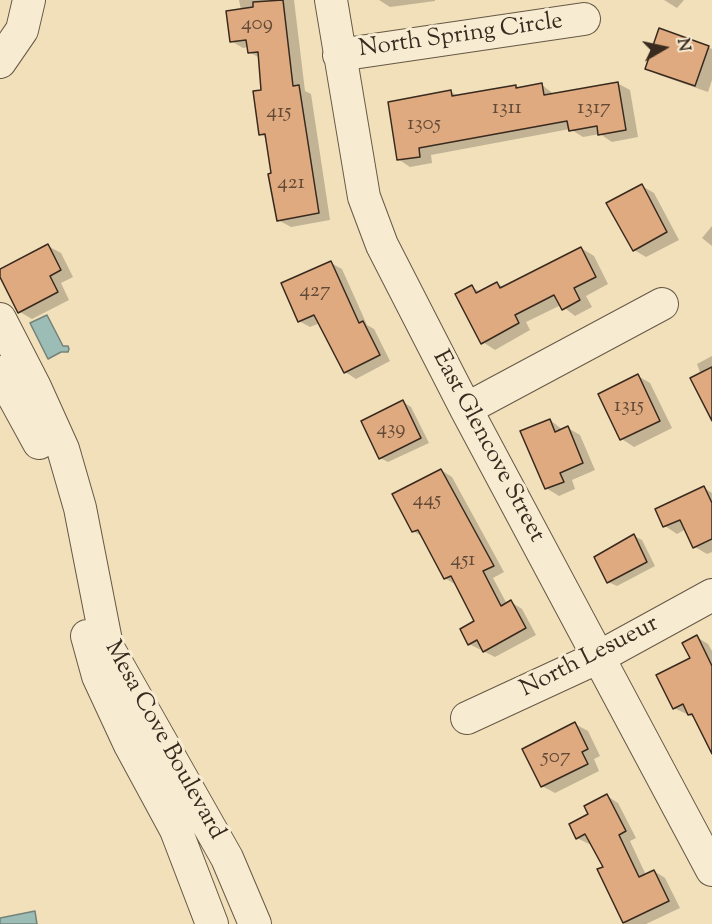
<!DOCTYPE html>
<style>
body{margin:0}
#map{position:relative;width:712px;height:924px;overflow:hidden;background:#f2e0ba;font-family:"Sorts Mill Goudy",serif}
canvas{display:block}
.north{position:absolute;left:634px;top:18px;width:60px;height:60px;-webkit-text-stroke:4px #f7ebd2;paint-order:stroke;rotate:81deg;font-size:16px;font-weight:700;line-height:24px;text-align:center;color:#382a1e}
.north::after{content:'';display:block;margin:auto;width:21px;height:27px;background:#382a1e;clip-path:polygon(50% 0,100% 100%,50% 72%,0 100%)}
</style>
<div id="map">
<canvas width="712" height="924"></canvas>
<div class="north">N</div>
</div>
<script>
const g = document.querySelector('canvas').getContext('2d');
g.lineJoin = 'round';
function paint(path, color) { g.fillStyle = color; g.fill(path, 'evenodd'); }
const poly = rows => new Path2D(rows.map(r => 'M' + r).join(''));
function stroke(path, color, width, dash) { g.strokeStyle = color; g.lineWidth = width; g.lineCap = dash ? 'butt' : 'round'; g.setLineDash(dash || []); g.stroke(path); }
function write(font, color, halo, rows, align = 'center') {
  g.font = font + ' "Sorts Mill Goudy",serif'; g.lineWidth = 6; g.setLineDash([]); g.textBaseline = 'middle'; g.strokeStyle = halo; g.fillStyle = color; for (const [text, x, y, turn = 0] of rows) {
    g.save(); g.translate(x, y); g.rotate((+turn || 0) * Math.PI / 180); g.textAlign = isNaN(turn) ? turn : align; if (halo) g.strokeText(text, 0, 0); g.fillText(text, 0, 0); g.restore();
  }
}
const water = poly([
 [47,315,63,346,68,346,69,349,68,352,61,352,48,359,30,323,47,315],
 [35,911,37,924,0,924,0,918,35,911]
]);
paint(water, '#9cbcb6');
stroke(water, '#748279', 1.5);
paint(poly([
 [239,0,294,0,305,91,311,94,330,220,291,227,278,220,267,138,260,134,263,92,260,58,249,52,248,47,243,48,231,41,241,10],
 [379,0,435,0,435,1,390,7],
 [664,0,684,0,677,8],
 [708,47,712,49,712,80,708,92,659,75,647,68],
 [617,83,630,90,638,137,612,142,600,134,583,137,570,129,431,155,432,163,410,167,398,159,451,92,458,96,542,85,555,95],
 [642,186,654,193,679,240,646,257,634,250],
 [712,226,712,246,702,238],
 [48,246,61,253,73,277,61,283,69,300,32,319,20,312,0,271],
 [581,248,594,256,608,284,586,296,592,307,575,316,561,305,526,322,530,330,495,350,483,342,472,287,480,292,497,283,503,287],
 [331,263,342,269,367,325,374,329,390,361,356,379,345,372,320,323,310,327,299,321],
 [712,356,712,405,697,364],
 [638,376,650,383,672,428,634,447,622,439,600,394],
 [403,402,411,407,429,443,388,462,380,458],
 [550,420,563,430,568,428,580,435,595,470,572,480,575,489,559,496,546,488],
 [441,470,452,477,504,572,493,578,507,604,511,602,522,609,536,635,495,657,469,644,476,622,456,585,445,578,423,537,413,531],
 [704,488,712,493,712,552,707,554,695,547,686,529,677,534,665,526],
 [634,536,642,540,655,566,617,586,608,582,609,548],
 [697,637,708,644,712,651,712,751,695,718,674,708,692,659],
 [575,724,588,731,600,756,594,759,599,771,555,793,542,786],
 [607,796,618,803,636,838,630,841,646,875,654,871,665,878,680,908,646,924,625,924,599,870,605,867,592,843,589,844,577,838,590,814]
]), '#0003');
const building = poly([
 [283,0,293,86,299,85,319,213,277,221,268,174,271,173,265,134,259,135,253,91,261,90,258,52,248,53,246,40,230,42,226,11,253,7,253,2,283,0],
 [659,28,709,46,695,86,645,69,659,28],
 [618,82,626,130,598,135,597,126,569,131,567,121,419,148,420,157,397,160,388,102,451,90,452,96,516,85,516,88,542,83,544,95,618,82],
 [642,184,667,232,633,251,606,203,642,184],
 [48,244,61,270,50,276,58,292,18,313,0,277,0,269,48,244],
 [581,247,596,277,574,288,580,300,562,310,554,295,515,315,519,323,481,344,455,294,472,285,476,293,497,282,500,288,581,247],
 [331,261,359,323,363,321,380,355,344,373,314,315,298,322,281,283,331,261],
 [712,367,712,421,690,378,712,367],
 [638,374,660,421,620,440,598,394,638,374],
 [403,400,421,438,379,459,361,421,403,400],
 [550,419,555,432,568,426,583,463,560,473,564,482,545,489,520,431,550,419],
 [441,469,494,566,483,571,501,606,511,600,526,628,483,652,477,640,468,645,460,629,474,621,451,576,444,579,418,530,412,532,392,494,441,469],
 [704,486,712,503,712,539,693,548,680,520,663,527,655,509,704,486],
 [634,534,647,562,607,583,594,557,634,534],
 [697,635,712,666,712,754,692,714,688,715,683,704,673,709,656,675,690,658,682,643,697,635],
 [575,722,588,749,582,752,588,764,541,787,522,749,575,722],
 [607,794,626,831,619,835,639,877,654,870,669,901,623,923,597,869,603,867,585,834,576,839,569,824,588,814,584,806,607,794]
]);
paint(building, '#e0aa80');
stroke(building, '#382a1e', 1.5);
const minor = poly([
 [331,0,364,197,382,245,466,409,712,870],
 [339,55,584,19],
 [0,62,22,30,29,0],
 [0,319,35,387,63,449,80,508,107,646,227,858,255,924],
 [0,372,39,443],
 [466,409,662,304],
 [87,636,98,676,130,745,176,830,212,924],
 [467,718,599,657,712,595]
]);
stroke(minor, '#665845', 34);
stroke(minor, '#f7ebd2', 32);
write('21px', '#624a36', null, [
 ["409",257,25],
 ["1311",507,109],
 ["1317",594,109],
 ["415",279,113],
 ["1305",424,125],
 ["421",291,184],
 ["427",315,292],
 ["1315",629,407],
 ["439",391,430],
 ["445",427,501],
 ["451",463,561],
 ["507",556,758]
]);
write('24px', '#382a1e', '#f7ebd2', [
 ["North Spring Circle",461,37,-8],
 ["East Glencove Street",487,447,62],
 ["North Lesueur",590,658,-27],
 ["Mesa Cove Boulevard",163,741,61]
]);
</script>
